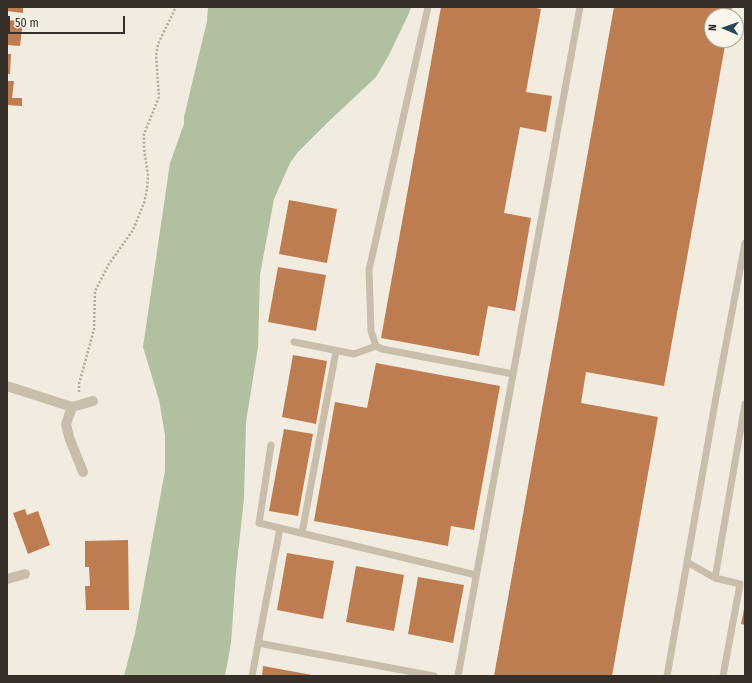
<!DOCTYPE html>
<style>
body{margin:0}
#map{position:relative;width:752px;height:683px;overflow:hidden;background:#f1ecdf;font-family:"Fira Sans Condensed",sans-serif}
canvas{display:block}
.frame{position:absolute;inset:0;border:8px solid #37302a;pointer-events:none}
.north{position:absolute;left:704px;top:8px;width:40px;height:40px;box-sizing:border-box;background:#f9f5eb;border:1px solid #aba69e;border-radius:50%;rotate:272deg;font-size:11px;font-weight:700;line-height:16px;text-align:center;color:#37302a}
.north::after{content:'';display:block;margin:auto;width:14px;height:18px;background:#224b56;clip-path:polygon(50% 0,100% 100%,50% 72%,0 100%)}
.scale{position:absolute;left:8px;top:16px;width:117px;height:18px;box-sizing:border-box;border:2px solid #37302a;border-top:0;padding-left:5px;font-size:12px;line-height:14px;white-space:nowrap;color:#37302a;-webkit-text-stroke:3px #f9f5eb;paint-order:stroke}
</style>
<div id="map">
<canvas width="752" height="683"></canvas>
<div class="frame"></div>
<div class="north">N</div>
<div class="scale">50 m</div>
</div>
<script>
const g = document.querySelector('canvas').getContext('2d');
g.lineJoin = 'round';
function paint(path, color) { g.fillStyle = color; g.fill(path, 'evenodd'); }
const poly = rows => new Path2D(rows.map(r => 'M' + r).join(''));
function stroke(path, color, width, dash) { g.strokeStyle = color; g.lineWidth = width; g.lineCap = dash ? 'butt' : 'round'; g.setLineDash(dash || []); g.stroke(path); }
paint(poly([
 [208,7,411,7,409,13,389,55,376,77,326,124,298,152,290,163,274,199,260,275,258,347,246,422,244,498,236,572,231,643,225,676,124,676,135,633,165,471,165,435,159,400,143,347,170,163,184,124,184,117,207,21]
]), '#b0c0a0');
paint(poly([
 [7,7,23,7,23,13,7,11],
 [441,7,531,7,541,9,526,92,552,96,546,132,520,127,504,213,531,218,515,311,488,306,479,356,381,338],
 [614,7,732,7,730,16,712,16,712,40,726,40,664,386,586,372,581,403,658,417,612,676,494,676],
 [7,20,23,21,20,46,7,45],
 [7,54,11,54,10,74,7,74],
 [7,81,14,81,12,98,22,98,22,106,7,105],
 [289,200,337,209,327,263,279,254],
 [278,267,326,275,316,331,268,322],
 [293,355,327,361,316,424,282,417],
 [376,363,500,386,474,530,451,526,448,546,314,521,335,402,367,408],
 [284,429,313,434,298,516,269,511],
 [25,509,27,515,38,511,50,545,28,554,13,513],
 [128,540,129,610,86,610,85,586,90,586,89,567,85,567,85,541],
 [287,553,334,561,323,619,277,610],
 [356,566,404,575,394,631,346,622],
 [418,577,464,585,453,643,408,634],
 [744,609,745,609,745,625,741,624],
 [263,666,312,675,312,676,262,676]
]), '#be7c51');
stroke(poly([
 [79,392,79,384,94,329,95,291,109,264,133,230,144,203,147,189,148,176,144,148,144,134,159,97,156,55,158,44,176,7]
]), '#b5a896', 2.5, [2, 2]);
stroke(poly([
 [428,7,369,270,371,331,376,346,382,349,513,374],
 [294,342,354,354,376,346],
 [271,445,259,523,476,575],
 [302,533,336,351],
 [687,562,715,578,740,584,723,676],
 [715,578,745,404],
 [258,643,434,676],
 [252,676,280,528],
 [458,676,580,7],
 [667,676,716,397,745,243]
]), '#c9beac', 7);
stroke(poly([
 [7,386,72,407],
 [83,472,69,437,66,424,72,407,93,401],
 [7,579,25,574]
]), '#c9beac', 10);
</script>
